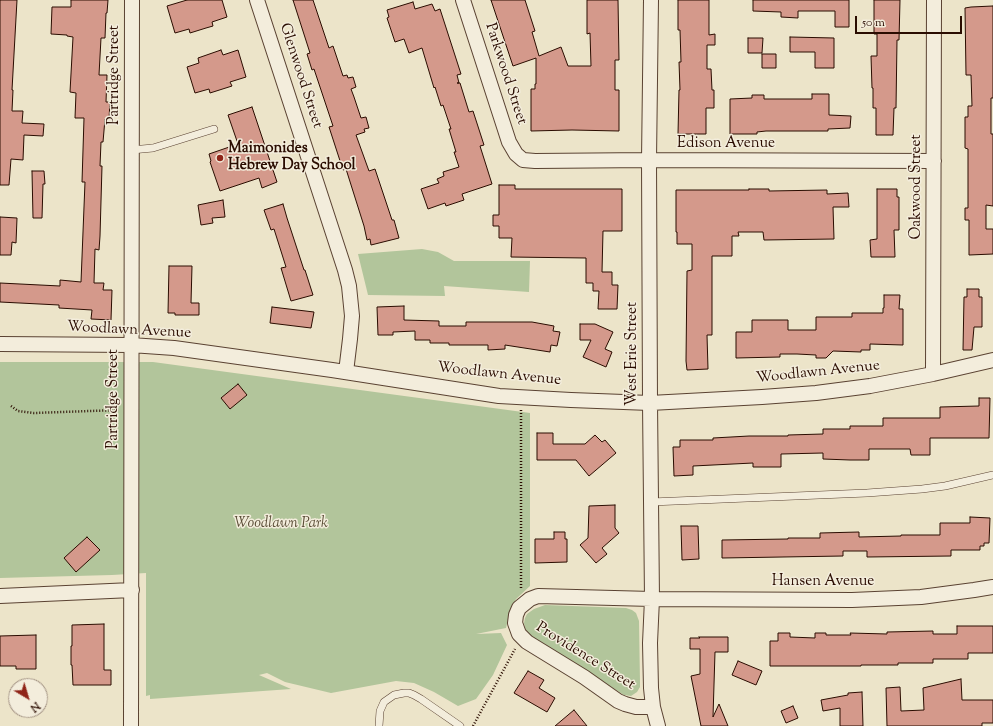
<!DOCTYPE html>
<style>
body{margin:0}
#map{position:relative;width:993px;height:726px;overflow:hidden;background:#ece4c9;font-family:"Sorts Mill Goudy",serif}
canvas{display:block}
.north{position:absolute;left:8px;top:678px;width:40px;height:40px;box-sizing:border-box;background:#f3eddc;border:1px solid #a39384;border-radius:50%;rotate:142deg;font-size:11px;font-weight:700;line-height:16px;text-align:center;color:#2a0c00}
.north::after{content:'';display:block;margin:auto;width:14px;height:18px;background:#8f2418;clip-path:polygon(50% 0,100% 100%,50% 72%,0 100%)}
.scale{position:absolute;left:855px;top:16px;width:107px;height:18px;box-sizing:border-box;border:2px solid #2a0c00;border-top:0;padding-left:5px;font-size:12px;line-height:14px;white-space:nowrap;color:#2a0c00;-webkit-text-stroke:3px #f3eddc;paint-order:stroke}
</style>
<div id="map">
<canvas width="993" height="726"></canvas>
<div class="north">N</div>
<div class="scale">50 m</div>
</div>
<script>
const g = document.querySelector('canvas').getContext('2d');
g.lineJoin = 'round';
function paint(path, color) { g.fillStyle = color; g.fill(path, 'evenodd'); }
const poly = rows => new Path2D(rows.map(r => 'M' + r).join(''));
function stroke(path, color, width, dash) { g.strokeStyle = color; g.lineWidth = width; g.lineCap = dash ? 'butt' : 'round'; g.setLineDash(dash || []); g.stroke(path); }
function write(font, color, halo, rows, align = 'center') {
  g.font = font + ' "Sorts Mill Goudy",serif'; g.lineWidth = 3; g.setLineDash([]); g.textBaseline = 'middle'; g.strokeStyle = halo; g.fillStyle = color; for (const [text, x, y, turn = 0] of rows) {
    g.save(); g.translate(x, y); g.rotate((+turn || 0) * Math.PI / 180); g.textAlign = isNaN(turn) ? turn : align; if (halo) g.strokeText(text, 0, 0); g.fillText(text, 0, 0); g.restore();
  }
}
paint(poly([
 [422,249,438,252,454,261,530,261,529,292,444,286,445,296,368,295,358,254],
 [0,362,153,362,530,413,530,586,516,599,510,611,506,628,476,634,501,633,507,645,493,675,476,699,458,706,434,692,414,683,396,681,331,693,285,682,267,673,259,675,291,689,150,699,150,695,146,696,146,573,112,575,0,578],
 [545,605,626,608,632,610,636,613,639,621,640,683,640,687,637,692,631,696,624,695,530,636,525,629,524,623,525,618,527,614,534,609]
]), '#b2c59b');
const building = poly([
 [0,0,17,0,12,90,13,90,12,111,23,111,22,123,44,124,43,136,24,135,23,160,11,159,9,185,0,185,0,0],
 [71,0,108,0,107,13,106,13,105,38,101,38,99,75,107,75,106,102,110,102,109,119,105,119,103,142,101,142,100,166,102,166,100,236,99,250,95,249,94,283,104,283,103,290,112,290,111,320,91,319,92,310,59,308,59,305,0,302,0,283,60,286,60,280,81,282,85,182,82,182,84,118,75,118,76,93,70,92,73,37,67,36,67,35,51,34,52,7,71,7,71,0],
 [187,0,222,0,227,17,212,22,213,26,206,28,190,33,189,29,175,33,167,6,187,0],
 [293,0,313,0,329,48,333,46,343,76,347,75,348,78,353,77,356,87,351,89,354,97,361,118,366,117,369,128,364,129,365,132,356,135,369,171,375,169,392,220,394,220,399,238,371,245,370,239,367,240,364,226,346,169,343,170,329,127,333,126,314,69,312,70,307,54,310,53,293,0],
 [491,0,525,0,535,31,532,32,539,56,561,47,568,66,591,66,590,33,587,34,587,0,618,0,619,60,615,60,615,90,619,90,619,131,572,130,531,131,531,89,535,89,535,84,536,84,536,58,513,66,491,0],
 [678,0,709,0,709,35,715,34,715,45,707,45,707,69,711,69,712,90,714,90,714,108,706,108,706,134,678,134,679,90,680,90,679,62,681,62,680,30,678,30,678,0],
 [753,0,849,0,849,27,835,27,835,11,798,11,798,18,781,17,781,12,753,11,753,0],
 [874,0,900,0,899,40,897,40,896,108,894,108,893,135,876,135,876,108,873,108,873,88,872,88,871,56,877,56,877,34,874,34,874,0],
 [413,2,415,9,432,4,435,11,440,9,461,74,457,75,459,83,457,83,460,83,469,112,473,111,484,145,480,146,492,184,462,194,464,200,446,206,445,203,428,209,421,189,439,183,437,179,444,176,443,172,459,167,454,152,456,152,449,129,451,129,443,105,441,106,435,87,434,88,422,48,409,53,404,39,395,42,387,18,389,17,387,10,413,2],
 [993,6,993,98,991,98,991,134,993,134,993,206,986,205,986,229,993,229,993,254,969,255,969,220,965,220,965,208,968,208,968,149,965,148,965,117,968,117,968,106,972,106,971,75,966,75,965,8,971,7,993,6],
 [790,37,834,38,834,68,815,68,815,52,790,52,790,37],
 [748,38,763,38,762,53,748,53,748,38],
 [221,50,223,55,238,50,246,77,230,82,232,86,210,93,209,89,195,93,187,67,199,63,198,58,221,50],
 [762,54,776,54,776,68,762,68,762,54],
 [812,94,829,94,829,115,851,116,850,128,828,129,828,131,766,131,757,132,757,134,730,134,730,99,752,98,752,95,764,95,764,99,812,99,812,94],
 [252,107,277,182,262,188,259,178,220,191,210,162,211,161,209,154,238,144,228,115,252,107],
 [32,171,44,171,45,184,43,184,42,218,33,218,32,171],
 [499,185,515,185,515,189,622,189,622,231,603,231,602,272,612,272,612,285,618,285,617,309,598,309,599,291,593,291,593,283,586,283,586,258,511,257,512,238,499,238,499,226,493,226,493,215,499,215,499,185],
 [749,189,769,189,769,191,827,190,827,194,848,193,849,207,833,207,834,239,764,240,763,232,738,232,739,236,732,236,732,256,712,256,712,335,707,335,708,369,687,370,686,361,687,271,692,270,692,244,677,244,677,232,676,232,676,190,749,190,749,189],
 [877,189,897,189,897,197,899,197,899,230,894,230,895,257,871,257,870,240,877,239,877,189],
 [223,200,225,217,212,218,213,223,201,225,198,205,223,200],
 [283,204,287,218,304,270,305,270,313,295,291,301,281,268,286,267,274,229,271,230,264,210,283,204],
 [0,217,17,218,16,243,12,242,11,255,0,255,0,217],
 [169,266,192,266,191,303,199,303,199,315,175,315,175,313,168,313,169,266],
 [967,289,979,289,979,297,982,297,982,327,974,327,972,350,963,350,964,297,967,297,967,289],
 [884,295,900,295,899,309,903,309,903,345,870,344,870,350,861,350,861,352,833,351,826,358,816,358,816,355,797,354,780,354,780,357,736,358,736,332,752,332,752,320,788,320,788,330,816,330,816,317,852,317,852,313,883,313,883,308,884,308,884,295],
 [404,306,404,320,439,321,439,326,466,326,466,322,532,322,554,326,553,331,560,332,557,346,551,345,550,352,505,345,505,349,488,350,488,345,449,345,449,343,430,343,430,340,415,340,415,331,393,332,393,335,378,335,377,307,404,306],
 [272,307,314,312,311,328,270,323,272,307],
 [580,324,595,324,613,332,605,349,612,352,606,367,583,357,591,340,580,340,580,324],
 [238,384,247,395,230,409,221,398,238,384],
 [979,398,990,398,989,438,930,438,930,455,911,455,910,449,869,449,869,460,850,460,823,459,823,453,781,454,781,467,753,467,753,463,693,466,693,475,674,476,673,447,680,447,680,440,713,440,713,438,749,436,788,436,788,435,823,434,823,429,850,429,850,426,883,426,883,418,940,418,940,407,979,406,979,398],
 [537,433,553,433,553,444,585,444,595,435,602,442,605,440,616,453,589,476,576,460,537,460,537,433],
 [615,505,615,528,619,533,602,548,607,554,596,563,580,545,588,538,589,506,615,505],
 [970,517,990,518,989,543,984,543,984,546,980,546,980,550,951,550,951,556,867,557,867,551,843,551,843,556,722,558,722,540,788,539,788,538,820,538,820,533,859,532,859,537,901,536,901,535,940,535,940,523,970,523,970,517],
 [681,526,698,526,699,559,682,560,681,526],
 [554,532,565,532,565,539,567,539,567,562,535,563,535,539,554,539,554,532],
 [87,537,100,550,76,572,64,558,87,537],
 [104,624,104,670,111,670,111,685,73,685,72,665,71,665,71,646,72,646,72,625,104,624],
 [957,626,993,626,993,653,968,653,968,659,933,659,933,663,898,663,898,665,861,665,861,666,770,666,770,641,778,641,778,633,790,633,790,637,815,638,815,633,826,633,826,635,851,635,850,633,887,634,887,632,933,631,933,634,957,634,957,626],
 [36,635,36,669,16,669,16,666,0,666,0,636,36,635],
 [699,637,728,637,728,652,715,652,713,717,719,704,728,726,701,726,691,676,700,674,700,649,690,649,690,638,700,638,699,637],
 [738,661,762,671,756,685,732,675,738,661],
 [528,671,544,680,539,688,555,698,547,712,514,693,528,671],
 [961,679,962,700,993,700,993,723,982,723,982,726,887,726,886,688,900,687,901,711,924,710,923,688,961,679],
 [862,692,863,726,840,726,840,708,823,711,821,700,848,695,848,693,862,692],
 [793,706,798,718,786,723,781,711,793,706],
 [574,710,587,726,555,726,574,710]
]);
paint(building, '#d4998b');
stroke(building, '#2a0c00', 1);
const lane = poly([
 [131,150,153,148,214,129],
 [651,502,867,493,922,489,945,486,993,475],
 [379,726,380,711,384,702,394,695,404,693,409,693,414,695,421,699,460,726]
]);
const street = poly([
 [257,0,345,270,349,286,352,316,350,339,346,372],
 [463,0,509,142,516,154,523,160,535,161,649,160,934,161],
 [651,0,649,160,650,403,652,599,650,643,651,688,653,707,658,726],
 [0,344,131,345,174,348,332,370,499,396,571,400,650,403,762,397,816,393,870,386,933,374,993,360],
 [933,374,934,0],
 [0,596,132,590],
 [653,707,636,707,625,704,618,701,584,677,527,642,519,634,515,623,516,615,519,608,530,599,538,596,652,599,852,600,921,597,974,590,993,587],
 [131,726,132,0]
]);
stroke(lane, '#5a4232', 8);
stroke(street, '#5a4232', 16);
stroke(poly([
 [11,406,18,411,34,413,119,410],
 [521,588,521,409],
 [473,726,515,649]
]), '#2a0c00', 2.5, [1, 2]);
stroke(lane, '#f3eddc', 7);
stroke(street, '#f3eddc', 14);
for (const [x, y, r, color] of [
 [220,158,4,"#8f2418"]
]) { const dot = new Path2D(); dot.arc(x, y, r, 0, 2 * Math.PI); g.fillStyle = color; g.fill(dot); stroke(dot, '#f3eddc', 1.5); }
write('15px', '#2a0c00', '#f3eddc', [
 ["Parkwood Street",505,74,72],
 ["Partridge Street",115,75,-90],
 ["Glenwood Street",300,76,72],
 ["Edison Avenue",726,144],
 ["Oakwood Street",917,187,-90],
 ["Woodlawn Avenue",129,331,3],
 ["West Erie Street",633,354,-90],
 ["Woodlawn Avenue",818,373,-6],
 ["Woodlawn Avenue",499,375,6],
 ["Partridge Street",114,399,-90],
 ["Hansen Avenue",823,582],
 ["Providence Street",585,657,32]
]);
write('bold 15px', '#2a0c00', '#f3eddc', [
 ["Maimonides",228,149],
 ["Hebrew Day School",228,166]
], 'left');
write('italic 15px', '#5a4d36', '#f3eddc', [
 ["Woodlawn Park",281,524]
]);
</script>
